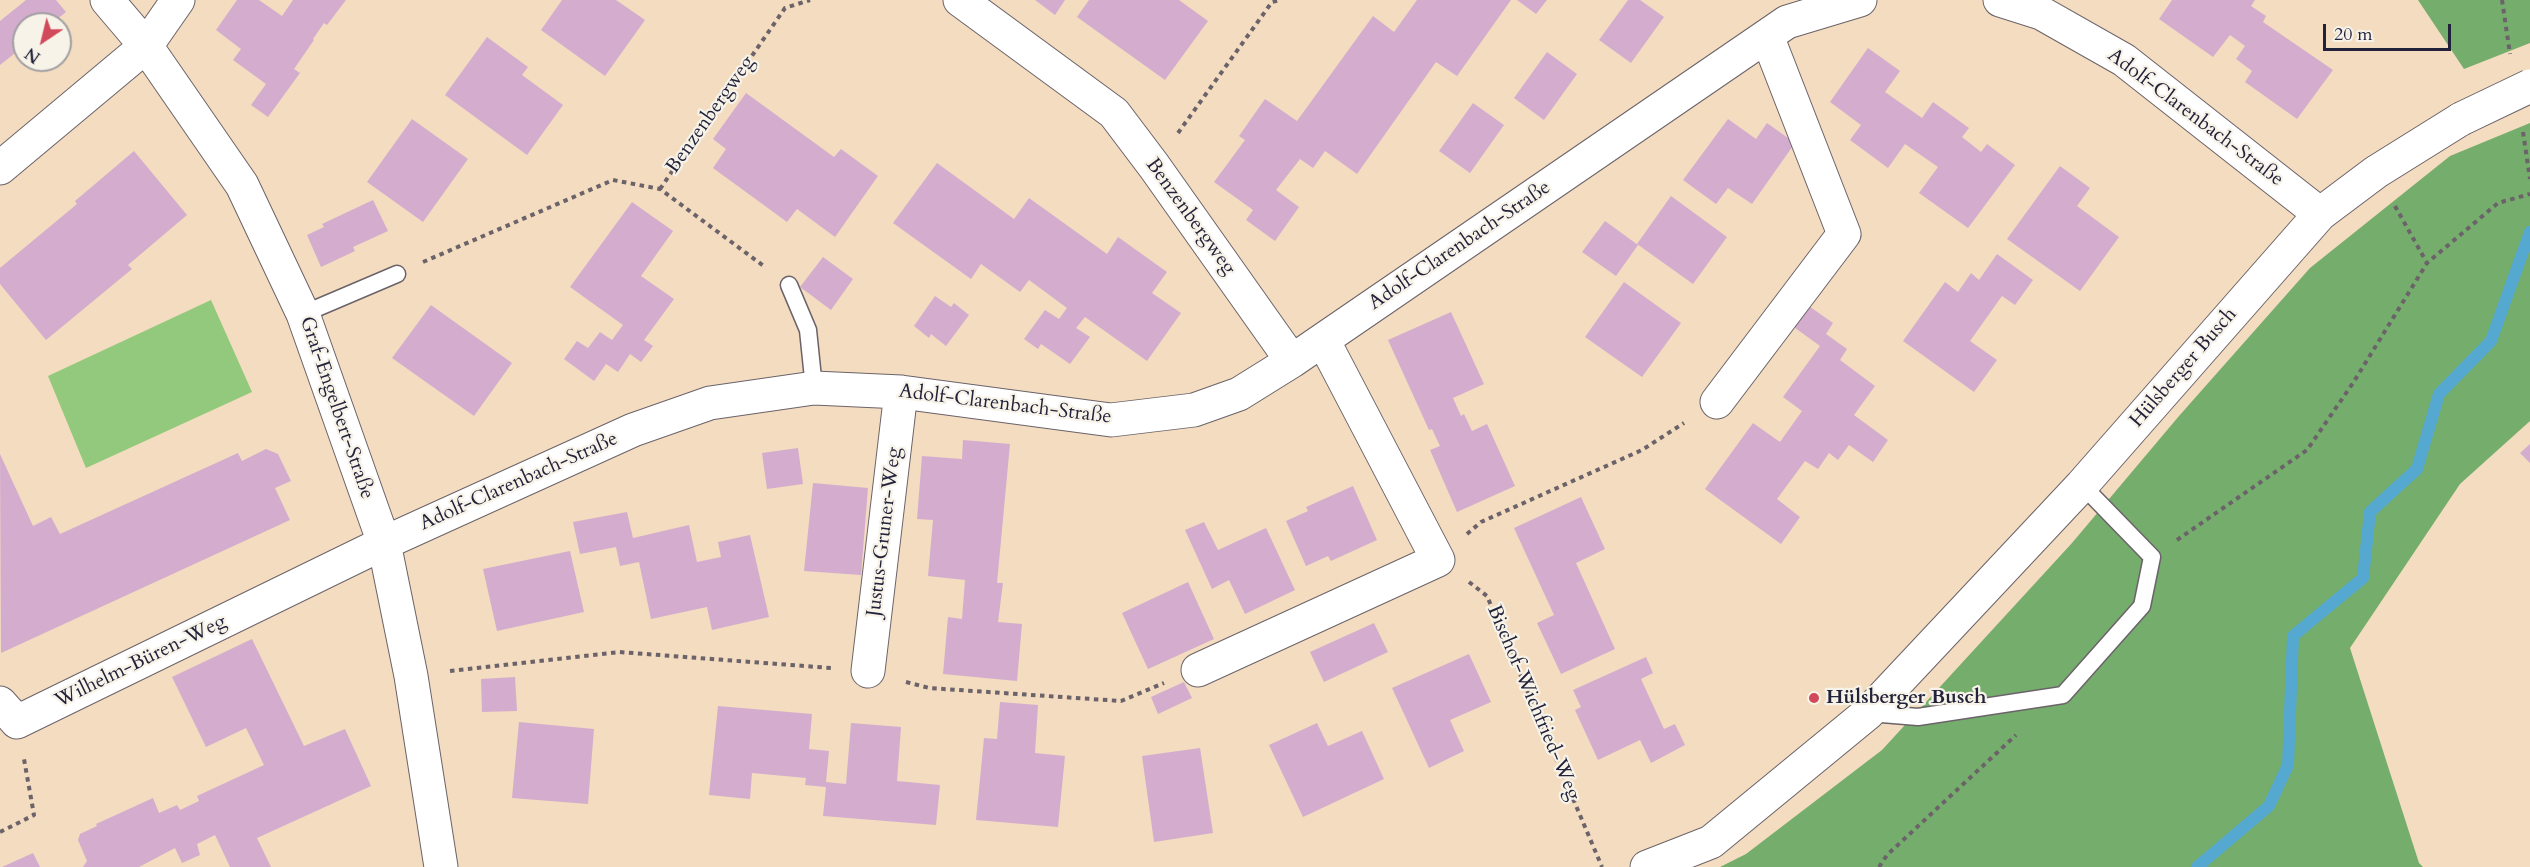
<!DOCTYPE html>
<meta charset="utf-8">
<style>
body{margin:0}
#map{position:relative;width:2530px;height:867px;overflow:hidden;background:#f3dcbf;font-family:Cardo,serif}
canvas{display:block}
.north{position:absolute;left:12px;top:12px;width:60px;height:60px;box-sizing:border-box;background:#f7f3e8;border:2px solid #a29fa3;border-radius:50%;rotate:215deg;font-size:16px;font-weight:700;line-height:24px;text-align:center;color:#22223b}
.north::after{content:'';display:block;margin:auto;width:21px;height:27px;background:#d1495b;clip-path:polygon(50% 0,100% 100%,50% 72%,0 100%)}
.scale{position:absolute;left:2323px;top:24px;width:128px;height:27px;box-sizing:border-box;border:3px solid #22223b;border-top:0;padding-left:8px;font-size:18px;line-height:21px;white-space:nowrap;color:#22223b;-webkit-text-stroke:4px #f7f3e8;paint-order:stroke}
</style>
<div id="map">
<canvas width="2530" height="867"></canvas>
<div class="north">N</div>
<div class="scale">20 m</div>
</div>
<script>
const g = document.querySelector('canvas').getContext('2d');
g.lineJoin = 'round';
function paint(path, color) { g.fillStyle = color; g.fill(path, 'evenodd'); }
const poly = rows => new Path2D(rows.map(r => 'M' + r).join(''));
function stroke(path, color, width, dash) { g.strokeStyle = color; g.lineWidth = width; g.lineCap = dash ? 'butt' : 'round'; g.setLineDash(dash || []); g.stroke(path); }
function write(font, color, halo, rows, align = 'center') {
  g.font = font + ' Cardo,serif'; g.lineWidth = 4.5; g.setLineDash([]); g.textBaseline = 'middle'; g.strokeStyle = halo; g.fillStyle = color; for (const [text, x, y, turn = 0] of rows) {
    g.save(); g.translate(x, y); g.rotate((+turn || 0) * Math.PI / 180); g.textAlign = isNaN(turn) ? turn : align; if (halo) g.strokeText(text, 0, 0); g.fillText(text, 0, 0); g.restore();
  }
}
paint(poly([
 [211,300,252,392,86,468,48,376]
]), '#92c97c');
paint(poly([
 [2418,0,2530,0,2530,43,2464,69],
 [2530,123,2530,421,2460,484,2350,648,2419,863,2423,867,1720,867,1746,854,1882,750,2072,543,2179,416,2310,268,2450,156]
]), '#75ad6c');
stroke(poly([
 [2197,867,2269,806,2288,765,2293,636,2363,578,2370,512,2417,469,2439,394,2491,341,2530,232]
]), '#55a8d0', 12);
paint(poly([
 [26,0,56,0,66,12,51,24,24,24,24,46,0,65,0,21],
 [237,0,259,0,282,16,293,0,346,0,327,25,324,23,313,39,314,40,294,69,300,73,268,117,251,105,266,84,233,60,241,49,216,30],
 [562,0,616,0,645,20,605,76,541,30],
 [1035,0,1065,0,1055,15],
 [1089,0,1179,0,1208,21,1165,80,1077,17],
 [1417,0,1511,0,1457,76,1436,62,1357,174,1325,151,1313,168,1300,159,1276,190,1299,207,1275,241,1246,220,1253,210,1214,182,1245,140,1239,136,1265,99,1297,121,1373,16,1394,32],
 [1517,0,1547,0,1536,14],
 [1628,0,1640,0,1664,17,1631,63,1599,40],
 [2172,0,2255,0,2251,6,2266,16,2263,22,2333,70,2297,119,2245,82,2252,71,2236,59,2245,46,2230,35,2213,57,2159,19],
 [487,37,528,67,522,75,563,105,527,155,445,95],
 [1868,48,1900,71,1885,92,1922,118,1933,102,1969,128,1962,137,1981,152,1987,144,2015,165,1968,228,1919,193,1938,167,1905,144,1888,168,1850,140,1861,125,1830,102],
 [1547,52,1577,74,1544,120,1514,98],
 [746,93,834,157,841,149,878,176,835,237,797,209,787,222,713,168,726,149,713,139],
 [1473,103,1504,125,1470,173,1439,151],
 [412,119,468,159,423,222,367,182],
 [1728,119,1756,139,1767,123,1795,143,1752,204,1728,188,1716,204,1683,180],
 [134,151,187,215,128,265,132,269,46,340,0,284,0,268,77,204,75,201],
 [937,163,1014,219,1029,198,1107,254,1118,237,1167,272,1152,293,1181,313,1147,361,1085,317,1076,328,1090,337,1070,364,1041,344,1038,349,1024,339,1045,310,1059,319,1067,308,1029,280,1020,292,981,264,971,279,893,223],
 [2060,166,2090,188,2077,206,2119,237,2080,291,2007,239],
 [1671,196,1727,237,1693,284,1637,244],
 [373,200,388,231,353,247,355,251,321,267,307,235,324,227,322,224],
 [632,202,673,231,641,276,674,299,644,340,653,346,641,362,630,354,618,372,606,364,594,381,564,359,577,341,588,348,600,332,612,340,623,325,570,287],
 [1605,221,1638,245,1616,276,1582,252],
 [1997,254,2033,280,2015,305,2002,296,1970,341,1997,360,1974,392,1903,341,1945,282,1958,292,1971,273,1979,280],
 [823,257,853,279,831,310,800,287],
 [1624,282,1681,323,1642,377,1585,337],
 [935,296,951,307,954,303,969,315,946,346,931,334,929,338,914,326],
 [1806,304,1833,323,1826,334,1847,349,1840,360,1875,386,1854,415,1888,440,1873,462,1849,445,1838,460,1829,453,1818,469,1805,461,1777,499,1800,517,1781,544,1705,489,1753,423,1780,442,1802,411,1783,397,1820,346,1791,325],
 [431,305,512,363,474,416,392,358],
 [1451,312,1484,384,1453,398,1461,416,1464,414,1472,431,1487,424,1515,486,1457,512,1430,450,1440,446,1432,429,1429,430,1388,340],
 [963,440,1010,444,997,583,1003,583,998,622,1022,624,1017,681,943,674,948,617,962,619,965,580,928,576,933,520,917,519,922,456,962,459],
 [2530,444,2530,463,2520,453],
 [798,448,803,484,767,489,762,453],
 [266,449,278,454,291,481,275,488,290,520,1,653,0,454,33,526,51,517,60,534,238,453,242,461],
 [813,483,868,488,861,575,804,571],
 [1353,486,1377,540,1331,561,1328,556,1306,566,1286,521,1308,511,1306,507],
 [1581,497,1605,549,1576,563,1615,649,1561,674,1537,623,1554,615,1514,528],
 [627,512,633,538,689,525,697,562,721,557,718,542,750,535,769,617,712,630,707,607,651,619,639,562,620,566,616,547,580,554,573,522],
 [1204,522,1218,550,1266,528,1295,590,1245,614,1229,580,1212,589,1185,530],
 [570,551,584,612,497,631,483,569],
 [1188,582,1214,639,1148,669,1122,613],
 [1374,623,1388,652,1324,682,1310,652],
 [252,639,304,746,345,729,371,786,257,838,271,867,230,867,215,835,197,844,200,855,182,863,175,848,139,867,83,867,87,861,78,840,80,834,97,826,96,824,153,798,159,813,177,805,180,810,199,801,197,796,264,765,246,728,206,747,172,677],
 [1469,654,1491,702,1450,720,1464,751,1429,768,1392,688],
 [1646,657,1653,673,1641,679,1664,729,1675,724,1685,745,1651,763,1640,740,1598,760,1575,710,1581,707,1573,690],
 [515,677,517,711,482,712,481,679],
 [1184,682,1192,698,1158,714,1151,697],
 [1000,702,1038,705,1035,753,1065,756,1058,827,976,820,984,738,997,739],
 [718,706,812,714,809,749,829,751,826,782,846,784,851,723,901,727,897,781,940,785,936,825,823,816,826,787,805,785,806,778,752,773,750,799,709,795],
 [519,722,594,729,588,804,512,798],
 [1317,723,1328,746,1362,731,1384,779,1303,817,1269,745],
 [1200,748,1213,833,1154,842,1142,756],
 [33,853,40,867,2,867]
]), '#d4adce');
const service = poly([
 [789,285,808,330,814,388],
 [303,314,397,274],
 [1869,713,1918,717,2063,695,2142,606,2152,557,2082,485]
]);
const minor = poly([
 [107,0,146,46,242,185,303,314,384,543,411,676,441,867],
 [960,0,1114,113,1154,166,1292,361],
 [2000,0,2041,13,2124,60,2320,214],
 [0,168,146,46,178,0],
 [1717,402,1844,234,1767,36],
 [1198,670,1438,560,1323,340],
 [868,671,901,392],
 [0,703,17,722,384,543,633,430,710,403,814,388,901,392,1111,420,1194,410,1239,394,1292,361,1787,22,1860,0],
 [1647,867,1711,842,1868,713,2082,485,2320,214,2376,172,2461,119]
]);
stroke(service, '#6b6369', 19);
stroke(minor, '#6b6369', 35);
stroke(poly([
 [2502,0,2510,54],
 [2523,132,2530,179],
 [1178,133,1272,2,1280,0],
 [660,189,785,8,810,0],
 [2395,206,2427,263],
 [423,262,613,180,660,189,765,267],
 [1467,534,1481,522,1642,450,1684,423],
 [2177,540,2307,450,2353,383,2427,263,2498,203,2530,194],
 [1469,582,1487,596,1602,867],
 [450,671,619,652,831,668],
 [906,682,929,688,1121,701,1164,683],
 [0,832,34,815,24,759],
 [1879,867,1887,855,2016,735]
]), '#6b6369', 4, [4.5, 4.5]);
stroke(service, '#fff', 16);
stroke(minor, '#fff', 33);
const minorBridge = poly([
 [2461,119,2530,86]
]);
stroke(minorBridge, '#6b6369', 35, []);
stroke(minorBridge, '#fff', 33);
for (const [x, y, r, color] of [
 [1814,698,6,"#d1495b"]
]) { const dot = new Path2D(); dot.arc(x, y, r, 0, 2 * Math.PI); g.fillStyle = color; g.fill(dot); stroke(dot, '#f7f3e8', 2); }
write('20px', '#22223b', '#f7f3e8', [
 ["Benzenbergweg",711,115,-55],
 ["Adolf-Clarenbach-Straße",2195,118,37],
 ["Benzenbergweg",1190,217,54],
 ["Adolf-Clarenbach-Straße",1460,246,-34],
 ["Hülsberger Busch",2184,368,-49],
 ["Adolf-Clarenbach-Straße",1005,405,7],
 ["Graf-Engelbert-Straße",336,408,71],
 ["Adolf-Clarenbach-Straße",519,482,-24],
 ["Justus-Gruner-Weg",885,532,-83],
 ["Wilhelm-Büren-Weg",141,662,-26],
 ["Bischof-Wichfried-Weg",1533,703,67]
]);
write('bold 20px', '#22223b', '#f7f3e8', [
 ["Hülsberger Busch",1826,698]
], 'left');
</script>
